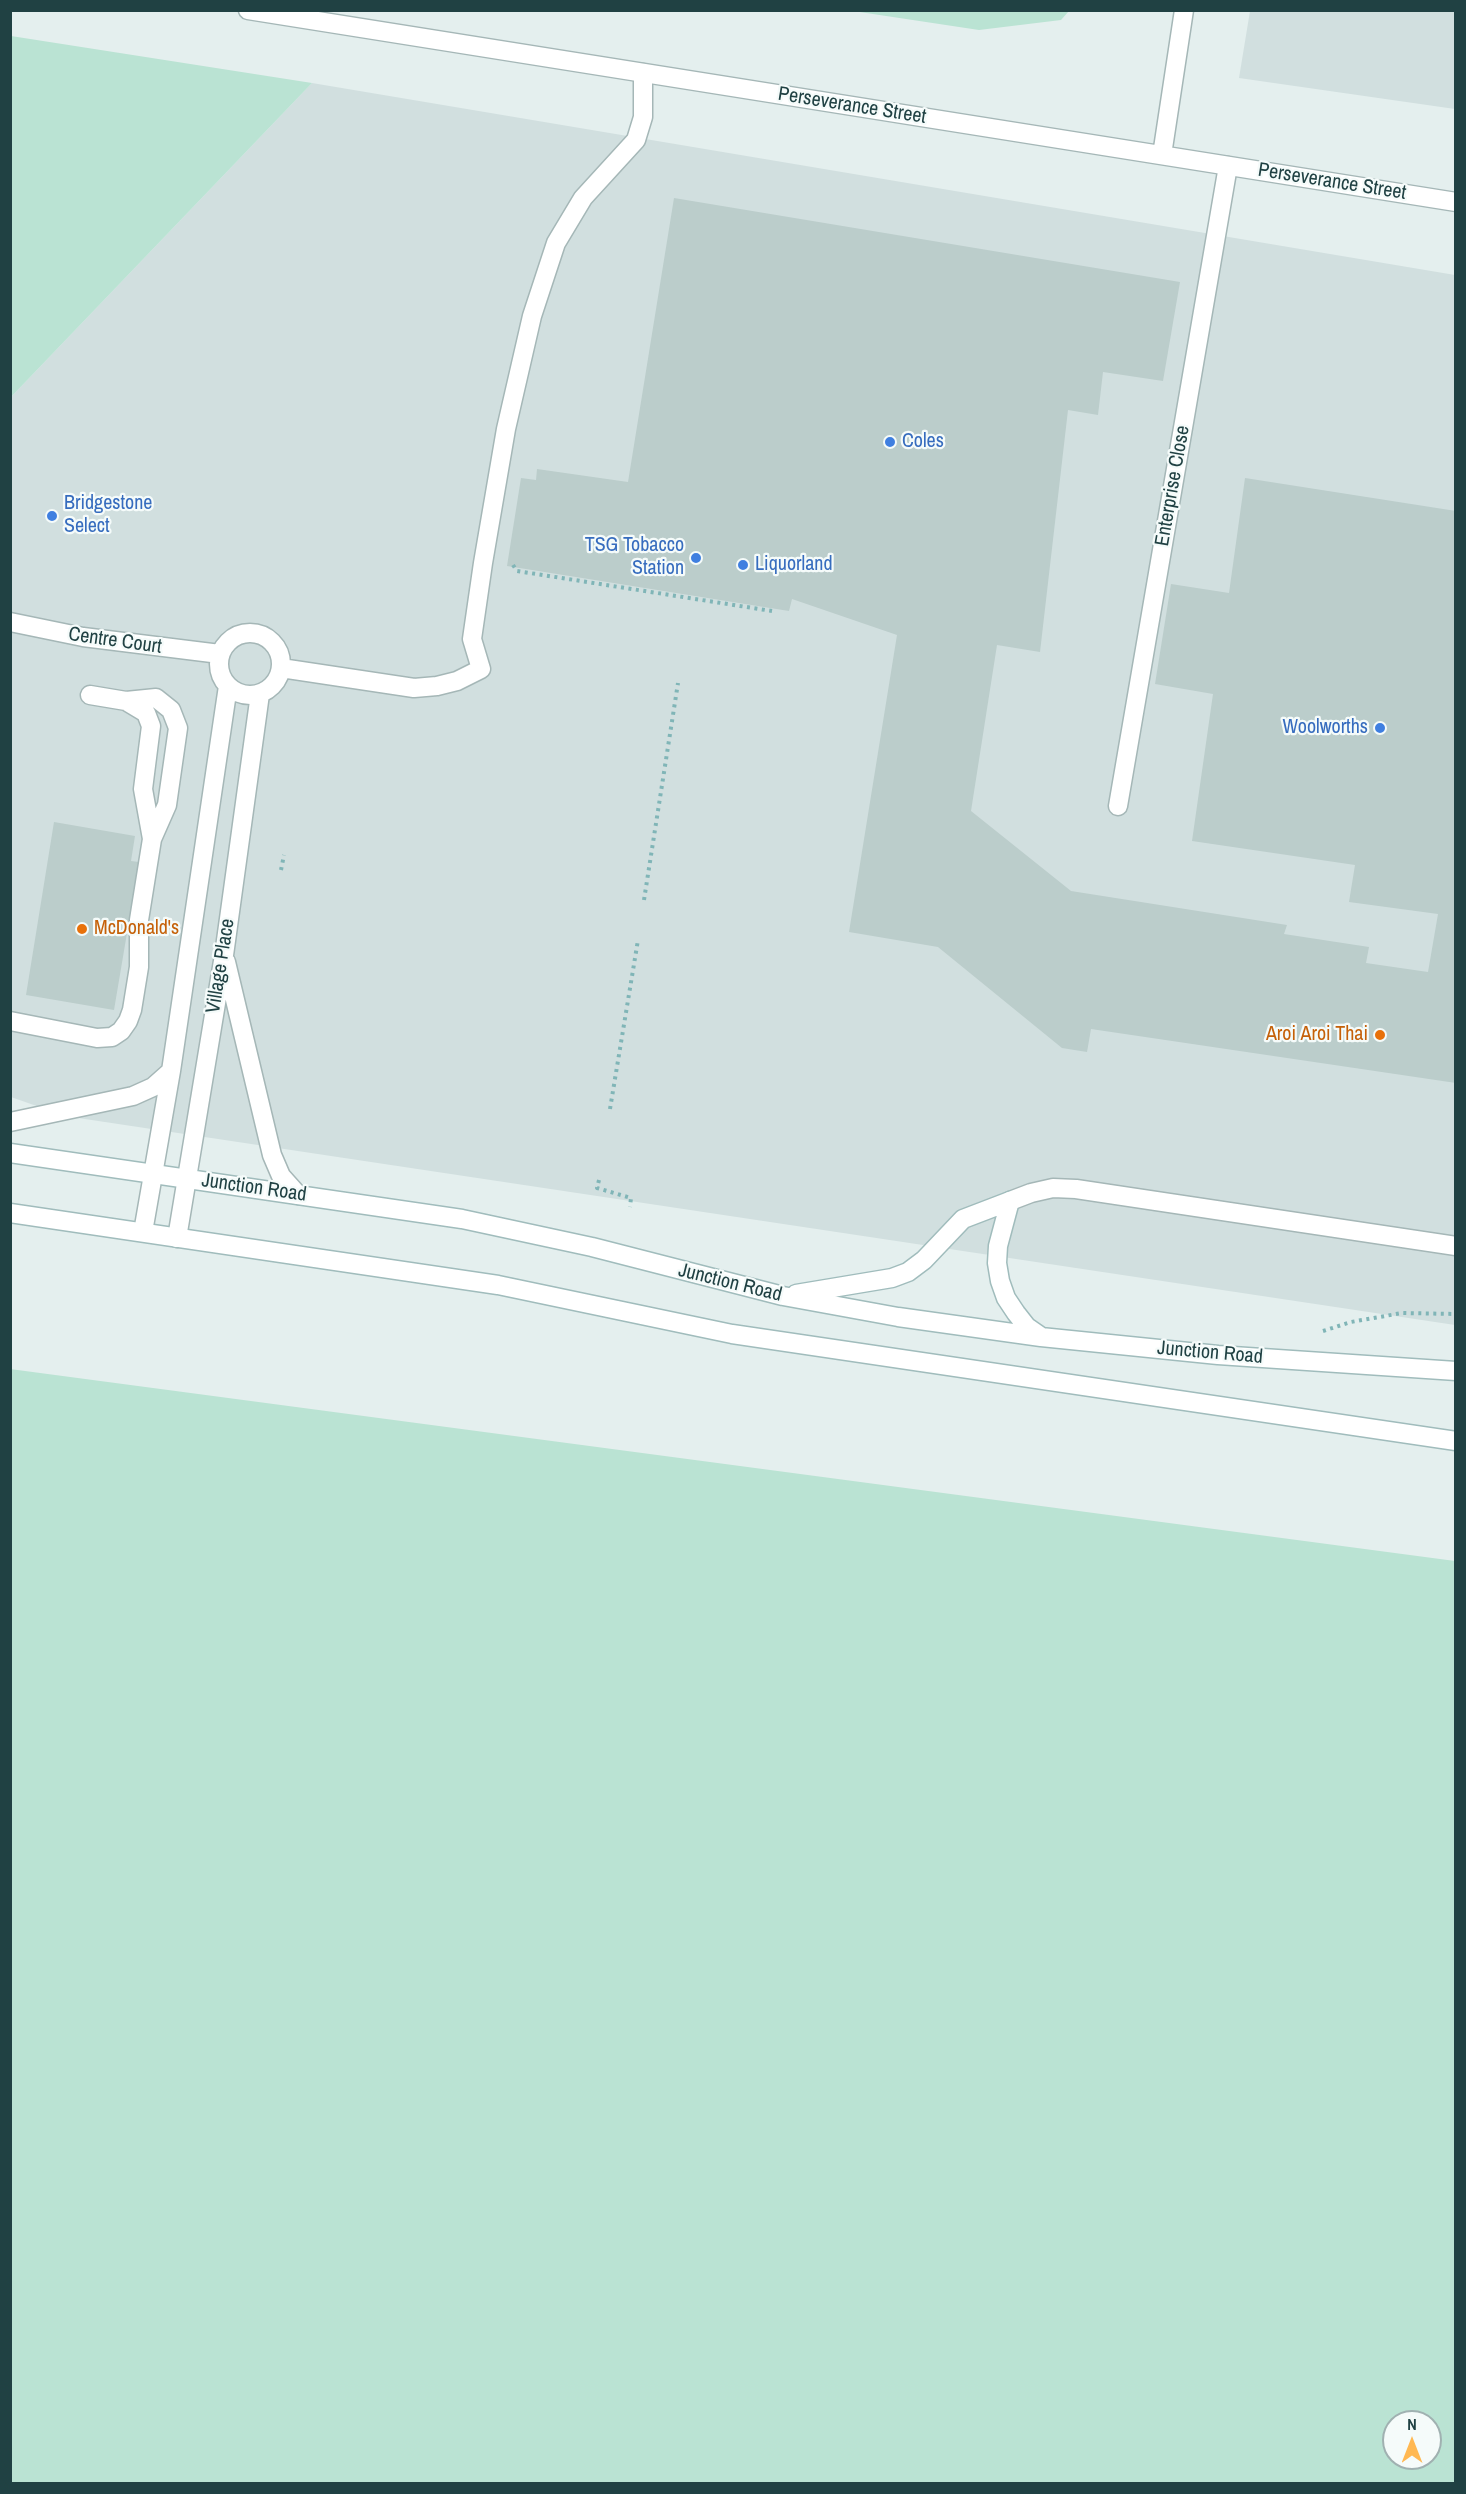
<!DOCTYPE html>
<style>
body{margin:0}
#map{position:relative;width:1466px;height:2494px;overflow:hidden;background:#e4efee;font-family:"Archivo Narrow",sans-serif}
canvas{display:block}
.frame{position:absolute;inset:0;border:12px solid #204143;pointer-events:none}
.north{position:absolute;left:1382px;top:2410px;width:60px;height:60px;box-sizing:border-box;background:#f5fbfa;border:2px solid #a0b1b1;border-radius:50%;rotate:0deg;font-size:16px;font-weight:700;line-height:24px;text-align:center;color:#204143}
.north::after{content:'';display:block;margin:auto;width:21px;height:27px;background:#ffb852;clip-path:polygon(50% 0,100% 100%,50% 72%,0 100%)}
</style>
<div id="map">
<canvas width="1466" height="2494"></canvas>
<div class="frame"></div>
<div class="north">N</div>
</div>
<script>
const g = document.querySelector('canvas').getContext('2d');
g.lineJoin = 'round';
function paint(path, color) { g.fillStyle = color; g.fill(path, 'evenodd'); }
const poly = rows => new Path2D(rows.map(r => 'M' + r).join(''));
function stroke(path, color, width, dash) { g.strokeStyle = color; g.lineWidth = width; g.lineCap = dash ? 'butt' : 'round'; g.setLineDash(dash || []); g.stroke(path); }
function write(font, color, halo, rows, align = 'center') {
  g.font = font + ' "Archivo Narrow",sans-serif'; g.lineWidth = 4.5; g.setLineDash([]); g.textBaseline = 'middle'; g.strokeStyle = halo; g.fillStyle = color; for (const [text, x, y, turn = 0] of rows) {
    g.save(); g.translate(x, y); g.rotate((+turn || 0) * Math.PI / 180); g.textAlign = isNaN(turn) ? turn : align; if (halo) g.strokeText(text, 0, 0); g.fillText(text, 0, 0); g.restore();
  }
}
paint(poly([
 [1250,11,1455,11,1455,109,1239,78],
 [312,83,1455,275,1455,1325,65,1116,11,1097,11,397]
]), '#d1dfdf');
paint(poly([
 [853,11,1069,11,1061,20,979,30],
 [11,36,312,83,11,397,10,397],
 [10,1369,1455,1561,1455,2483,11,2483],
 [1394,2422,1430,2422,1430,2458,1394,2458]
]), '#bae3d3');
paint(poly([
 [674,198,1180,282,1163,381,1103,372,1098,415,1068,410,1040,652,997,645,971,811,1071,891,1287,925,1284,934,1369,947,1366,963,1428,972,1438,914,1349,902,1355,865,1192,841,1213,694,1155,684,1171,584,1229,593,1245,478,1456,511,1456,1083,1091,1029,1087,1052,1062,1048,938,947,849,932,897,635,792,599,789,611,507,566,521,478,536,480,537,469,628,482],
 [54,822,135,836,131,861,139,862,114,1010,26,995]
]), '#bbcdcb');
const service = poly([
 [10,622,83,637,220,654],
 '219 664a31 31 0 1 1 62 0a31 31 0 1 1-62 0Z',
 [281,668,414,688,437,686,457,681,481,669,472,639,483,563,506,429,532,316,556,243,583,198,636,140,643,117,643,73],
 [126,701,146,713,151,726,143,789,152,839],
 [1118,806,1228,166],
 [226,962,272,1155,281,1176,298,1195],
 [10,1021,97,1038,112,1037,121,1031,128,1021,132,1010,139,967,139,920,152,839,167,805,178,728,171,710,156,698,126,701,90,695],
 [10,1122,133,1096,153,1087,171,1071],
 [1010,1201,1031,1193,1053,1188,1076,1189,1456,1246],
 [143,1232,171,1071,228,686],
 [177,1238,224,955,260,694]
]);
const minor = poly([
 [248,10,1456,202],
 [1162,155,1184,10]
]);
const secondary = poly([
 [10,1153,462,1219,592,1247,783,1296,898,1317,1041,1337,1218,1355,1456,1371],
 [1010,1201,998,1246,997,1263,1000,1281,1006,1298,1016,1313,1027,1327,1040,1336],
 [10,1213,498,1285,732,1334,1456,1441],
 [796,1294,892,1278,908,1272,924,1260,963,1219,1010,1201]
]);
stroke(service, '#a5b7b7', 21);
stroke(minor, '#a5b7b7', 21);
stroke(secondary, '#a0bcbc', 21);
stroke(poly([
 [513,565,517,571,772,611],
 [281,870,284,855],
 [644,900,678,683],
 [610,1109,638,940],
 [599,1180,597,1188,631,1198,630,1207],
 [1323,1331,1351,1322,1402,1313,1456,1314]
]), '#80b5b7', 4, [3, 4.5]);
stroke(service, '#fff', 18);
stroke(minor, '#fff', 18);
stroke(secondary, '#fff', 18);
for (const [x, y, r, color] of [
 [890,442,6,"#3f7fe0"],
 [52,516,6,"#3f7fe0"],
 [696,558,6,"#3f7fe0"],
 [743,565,6,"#3f7fe0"],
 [1380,728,6,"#3f7fe0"],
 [82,929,6,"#e8710a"],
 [1380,1035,6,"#e8710a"]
]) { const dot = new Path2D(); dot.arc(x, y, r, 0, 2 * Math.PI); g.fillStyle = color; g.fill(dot); stroke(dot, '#f5fbfa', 2); }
write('20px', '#204143', '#f5fbfa', [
 ["Perseverance Street",852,106,9],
 ["Perseverance Street",1332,182,9],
 ["Enterprise Close",1173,486,-80],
 ["Centre Court",115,641,8],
 ["Village Place",221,966,-81],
 ["Junction Road",254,1188,8],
 ["Junction Road",730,1283,14],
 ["Junction Road",1210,1353,5]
]);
write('20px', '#366cbe', '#f5fbfa', [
 ["Coles",902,442],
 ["Bridgestone",64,504],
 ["Select",64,527],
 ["TSG Tobacco",684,546,"right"],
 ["Station",684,569,"right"],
 ["Liquorland",755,565],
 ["Woolworths",1368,728,"right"]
], 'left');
write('20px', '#c56008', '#f5fbfa', [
 ["McDonald's",94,929],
 ["Aroi Aroi Thai",1368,1035,"right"]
], 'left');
</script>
